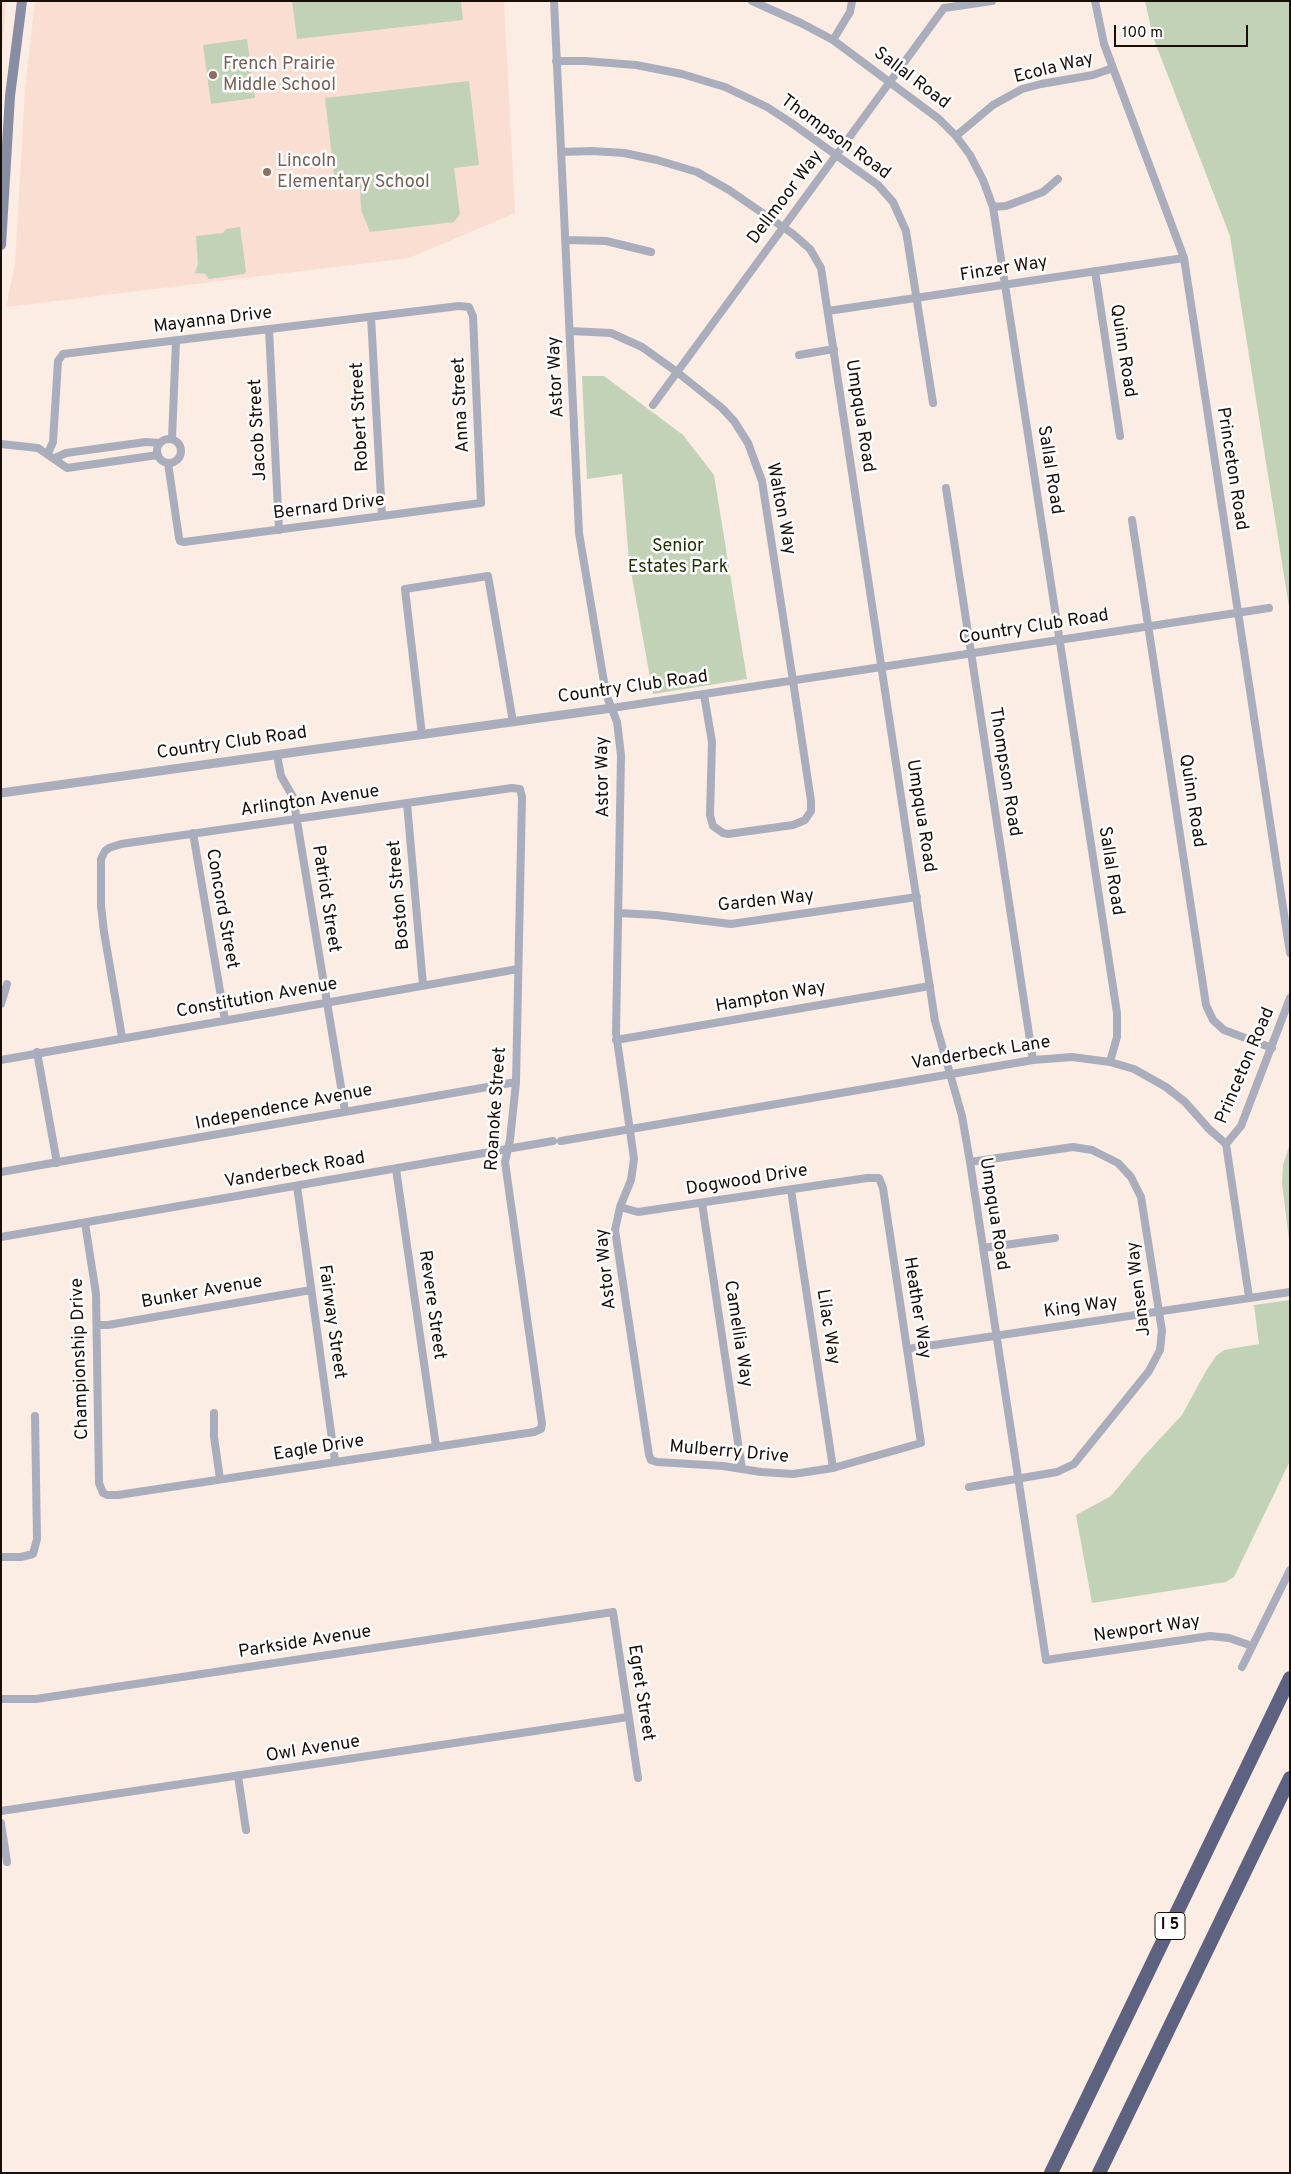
<!DOCTYPE html>
<style>
body{margin:0}
#map{position:relative;width:1291px;height:2174px;overflow:hidden;background:#fbece4;font-family:Overpass,sans-serif}
canvas{display:block}
.frame{position:absolute;inset:0;border:2px solid #1a0e08;pointer-events:none}
.scale{position:absolute;left:1114px;top:25px;width:134px;height:22px;box-sizing:border-box;border:2px solid #1a0e08;border-top:0;padding-left:6px;font-size:15px;line-height:18px;white-space:nowrap;color:#1a0e08;-webkit-text-stroke:4px #fff;paint-order:stroke}
</style>
<div id="map">
<canvas width="1291" height="2174"></canvas>
<div class="frame"></div>
<div class="scale">100 m</div>
</div>
<script>
const g = document.querySelector('canvas').getContext('2d');
g.lineJoin = 'round';
function paint(path, color) { g.fillStyle = color; g.fill(path, 'evenodd'); }
const poly = rows => new Path2D(rows.map(r => 'M' + r).join(''));
function stroke(path, color, width, dash) { g.strokeStyle = color; g.lineWidth = width; g.lineCap = dash ? 'butt' : 'round'; g.setLineDash(dash || []); g.stroke(path); }
function write(font, color, halo, rows, align = 'center') {
  g.font = font + ' Overpass,sans-serif'; g.lineWidth = 5; g.setLineDash([]); g.textBaseline = 'middle'; g.strokeStyle = halo; g.fillStyle = color; for (const [text, x, y, turn = 0] of rows) {
    g.save(); g.translate(x, y); g.rotate((+turn || 0) * Math.PI / 180); g.textAlign = isNaN(turn) ? turn : align; if (halo) g.strokeText(text, 0, 0); g.fillText(text, 0, 0); g.restore();
  }
}
paint(poly([
 [1,1,6,1,1,70],
 [35,1,504,1,515,213,409,258,6,307,15,265,25,89]
]), '#f9ded1');
paint(poly([
 [292,1,461,1,463,20,297,39],
 [1145,1,1290,1,1290,613,1230,236,1153,37],
 [247,39,255,98,211,104,203,45],
 [469,81,479,165,454,168,460,214,454,222,370,232,361,210,360,186,362,179,335,182,325,98],
 [240,227,246,271,244,274,209,279,205,274,195,273,198,264,196,236,223,233,226,229],
 [582,376,604,376,683,435,714,475,747,679,653,694,629,561,622,474,587,479],
 [1290,1144,1290,1248,1282,1183,1283,1165],
 [1290,1300,1290,1461,1234,1577,1226,1582,1092,1603,1076,1515,1111,1496,1144,1456,1182,1415,1206,1371,1216,1356,1224,1350,1259,1344,1254,1305]
]), '#c2d2b6');
stroke(poly([
 [554,1,579,533,606,694,617,722,621,755,616,1033,634,1159,631,1180,620,1207,615,1230,649,1455,651,1460,657,1462,723,1466,761,1472,793,1474,833,1468,921,1443,883,1188,879,1178,867,1178,638,1212,620,1207],
 [752,1,801,23,833,40,939,119,956,136,970,155,983,180,993,207,1117,1013,1117,1037,1110,1062],
 [1095,1,1104,44,1184,258,1290,953],
 [944,8,992,1],
 [833,40,850,12,852,1],
 [556,61,585,61,636,65,682,74,725,87,767,107,790,122,878,185,893,202,906,231,933,403],
 [956,136,993,105,1022,89,1041,84,1093,75,1113,68],
 [562,152,592,151,624,153,657,160,697,172,729,190,793,234,810,249,821,268,935,1021,962,1116,970,1162,1046,1660,1210,1636,1229,1638,1252,1646],
 [993,207,1006,206,1043,192,1058,179],
 [566,240,606,241,651,252],
 [1095,271,1120,436],
 [828,311,1184,258],
 [371,317,382,516],
 [269,329,279,530],
 [570,331,611,333,642,347,677,372,722,408,734,421,748,443,762,481,793,681,811,801,811,811,805,820,793,825,728,834,723,833,713,826,710,815,712,742,704,695],
 [799,355,834,349],
 [653,405,944,8],
 '157 451a12 12 0 1 1 24 0a12 12 0 1 1-24 0Z',
 [172,439,176,341],
 [1,444,38,448,67,468,158,455],
 [48,453,53,442,58,361,63,354,459,306,469,307,473,316,481,503,184,542,180,541,179,538,168,463],
 [55,458,66,453,146,442,160,443],
 [946,488,1033,1060],
 [1132,520,1206,1005,1213,1020,1224,1030,1272,1048],
 [612,708,1269,608],
 [422,735,405,589,488,576,513,722],
 [277,755,281,776,293,797,345,1111],
 [407,803,423,985],
 [193,833,225,1020],
 [618,913,656,915,731,924,917,897],
 [1,1004,7,984],
 [616,1040,930,986],
 [37,1052,57,1163],
 [1,1060,518,969],
 [561,1141,1033,1060,1072,1057,1110,1062,1134,1069,1166,1087,1185,1102,1209,1129,1226,1144,1249,1297],
 [1226,1144,1241,1126,1290,998],
 [396,1169,436,1446],
 [1,1172,516,1082],
 [297,1186,335,1461],
 [791,1190,833,1468],
 [702,1203,742,1469],
 [85,1223,96,1294,99,1483,103,1493,107,1495,118,1495,534,1432,541,1429,542,1424,505,1162,510,1140,516,1082,522,797,520,789,512,788,121,844,109,848,105,851,101,859,101,906,104,932,122,1037],
 [1,1237,553,1141],
 [983,1248,1055,1238],
 [98,1325,108,1325,311,1290],
 [907,1349,1290,1292],
 [214,1413,214,1437,220,1479],
 [969,1487,1057,1472,1074,1464,1149,1371,1160,1350,1162,1331,1141,1197,1131,1177,1118,1163,1092,1150,1073,1147,970,1162],
 [1,1557,21,1557,33,1554,37,1539,35,1416],
 [1242,1667,1290,1570],
 [1,1699,36,1699,613,1612,638,1778],
 [238,1776,246,1830],
 [1,1811,628,1717],
 [1,1823,7,1862]
]), '#aaadbc', 8);
stroke(poly([
 [1,793,612,708]
]), '#aaadbc', 9);
stroke(poly([
 [1,245,10,96,22,1]
]), '#888da3', 10);
stroke(poly([
 [1051,2173,1290,1678],
 [1099,2173,1290,1778]
]), '#5c6280', 14);
for (const [x, y, r, color] of [
 [213,75,5,"#8d6e63"],
 [267,172,5,"#8d6e63"]
]) { const dot = new Path2D(); dot.arc(x, y, r, 0, 2 * Math.PI); g.fillStyle = color; g.fill(dot); stroke(dot, '#fff', 2); }
for (const [x, y, w] of [
 [1170,1926,30]
]) { const box = new Path2D(); box.roundRect(x - w / 2, y - 13.5, w, 27, 4); g.fillStyle = '#fff'; g.fill(box); stroke(box, '#1a0e08', 1); }
write('bold 16px', '#1a0e08', null, [
 ["I 5",1170,1926]
]);
write('18px', '#785e54', '#fff', [
 ["French Prairie",223,65],
 ["Middle School",223,86],
 ["Lincoln",277,162],
 ["Elementary School",277,183]
], 'left');
write('18px', '#1a0e08', '#fff', [
 ["Ecola Way",1054,69,-14],
 ["Sallal Road",911,79,37],
 ["Thompson Road",835,138,36],
 ["Dellmoor Way",786,198,-53],
 ["Finzer Way",1004,270,-9],
 ["Mayanna Drive",213,321,-7],
 ["Quinn Road",1122,351,81],
 ["Astor Way",557,377,-93],
 ["Anna Street",462,405,-93],
 ["Umpqua Road",859,416,81],
 ["Robert Street",361,417,-93],
 ["Jacob Street",259,430,-93],
 ["Princeton Road",1231,469,81],
 ["Sallal Road",1049,470,81],
 ["Bernard Drive",329,508,-7],
 ["Walton Way",780,509,79],
 ["Country Club Road",1034,628,-9],
 ["Country Club Road",633,688,-8],
 ["Country Club Road",232,744,-8],
 ["Thompson Road",1004,772,81],
 ["Astor Way",604,777,-91],
 ["Quinn Road",1191,801,81],
 ["Arlington Avenue",310,802,-8],
 ["Umpqua Road",920,816,81],
 ["Sallal Road",1110,871,81],
 ["Boston Street",400,895,-95],
 ["Patriot Street",325,899,81],
 ["Garden Way",766,902,-6],
 ["Concord Street",221,909,80],
 ["Hampton Way",771,998,-10],
 ["Constitution Avenue",257,999,-10],
 ["Vanderbeck Lane",981,1054,-9],
 ["Princeton Road",1246,1066,-67],
 ["Independence Avenue",284,1108,-11],
 ["Roanoke Street",497,1109,-86],
 ["Vanderbeck Road",295,1171,-10],
 ["Dogwood Drive",747,1181,-9],
 ["Umpqua Road",993,1214,81],
 ["Astor Way",607,1269,-96],
 ["Jansen Way",1140,1289,-97],
 ["Bunker Avenue",202,1293,-10],
 ["Revere Street",431,1305,82],
 ["Heather Way",916,1308,81],
 ["King Way",1081,1308,-8],
 ["Fairway Street",331,1322,82],
 ["Lilac Way",827,1327,81],
 ["Camellia Way",737,1334,81],
 ["Championship Drive",81,1359,-92],
 ["Eagle Drive",319,1449,-9],
 ["Mulberry Drive",729,1453,5],
 ["Newport Way",1147,1630,-8],
 ["Parkside Avenue",305,1643,-9],
 ["Egret Street",640,1693,81],
 ["Owl Avenue",313,1750,-9]
]);
write('18px', '#203406', '#fff', [
 ["Senior",678,547],
 ["Estates Park",678,568]
]);
</script>
